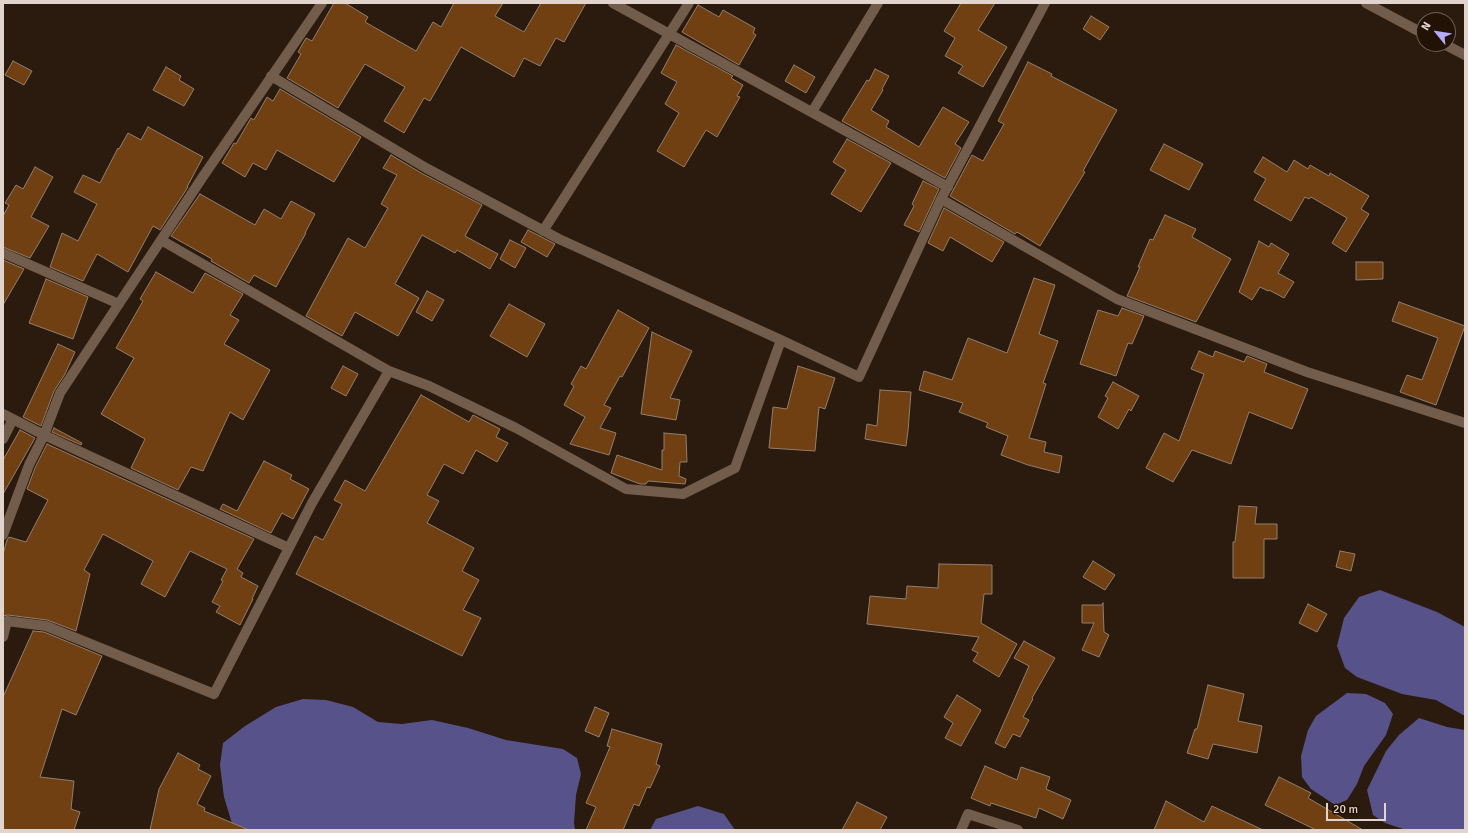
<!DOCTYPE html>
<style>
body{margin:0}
#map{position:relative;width:1468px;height:833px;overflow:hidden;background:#2b1b0e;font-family:Signika,sans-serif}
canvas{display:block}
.frame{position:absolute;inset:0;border:4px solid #e0d4cc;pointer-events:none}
.north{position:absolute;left:1416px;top:12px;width:40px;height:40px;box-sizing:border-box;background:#211205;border:1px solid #6d6055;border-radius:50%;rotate:300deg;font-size:11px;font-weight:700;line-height:16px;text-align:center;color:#e0d4cc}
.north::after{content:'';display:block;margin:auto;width:14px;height:18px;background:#b1adfa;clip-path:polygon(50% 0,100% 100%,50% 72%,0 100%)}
.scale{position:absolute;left:1326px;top:803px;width:60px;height:18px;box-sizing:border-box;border:2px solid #e0d4cc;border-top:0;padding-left:5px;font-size:12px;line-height:14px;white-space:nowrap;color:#e0d4cc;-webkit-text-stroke:3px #211205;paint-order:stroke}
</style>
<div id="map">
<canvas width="1468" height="833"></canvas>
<div class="frame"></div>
<div class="north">N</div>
<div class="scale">20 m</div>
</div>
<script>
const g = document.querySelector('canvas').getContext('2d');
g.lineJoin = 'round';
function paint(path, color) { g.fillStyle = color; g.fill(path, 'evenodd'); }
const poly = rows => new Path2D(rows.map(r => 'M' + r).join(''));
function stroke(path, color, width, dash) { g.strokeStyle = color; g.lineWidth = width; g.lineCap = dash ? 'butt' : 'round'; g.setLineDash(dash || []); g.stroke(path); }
paint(poly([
 [1380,590,1437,612,1465,627,1465,716,1436,700,1402,694,1357,677,1345,668,1337,646,1344,618,1359,597],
 [1347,693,1366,694,1385,703,1393,714,1386,735,1364,766,1357,784,1347,800,1335,805,1311,789,1302,777,1301,756,1308,730,1316,716],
 [303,699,326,700,353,707,378,722,402,724,432,720,468,728,506,740,563,749,577,758,581,774,576,795,574,823,575,830,234,830,224,797,220,765,223,743,245,726,276,707],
 [1419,718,1447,727,1465,730,1465,830,1406,830,1385,823,1373,815,1367,790,1386,751,1399,735],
 [698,806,724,814,735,830,650,830,656,819]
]), '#575289');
const building = poly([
 [334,3,345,3,368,17,365,22,416,51,433,22,441,27,454,3,503,3,495,16,524,32,541,3,586,3,564,42,556,38,540,66,524,58,514,77,461,47,430,101,424,98,404,133,384,121,405,87,365,64,338,108,287,78,301,54,298,52,306,38,312,41,334,3],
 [961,3,995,3,978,30,1007,47,983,87,958,73,963,66,945,56,955,38,944,31,961,3],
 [698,5,719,17,723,10,755,28,753,33,756,35,739,65,682,32,698,5],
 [1091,16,1109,27,1100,40,1083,29,1091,16],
 [676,45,733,76,731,78,743,85,737,96,740,97,717,137,706,130,684,167,657,151,679,113,665,104,677,82,661,73,676,45],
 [13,61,32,71,24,85,5,75,13,61],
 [1028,62,1052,74,1051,76,1117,110,1083,171,1085,172,1040,246,1017,232,1015,234,950,196,972,155,983,161,1004,124,998,121,1028,62],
 [794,65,815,77,806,93,785,81,794,65],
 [166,67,181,76,179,80,194,89,184,106,153,90,166,67],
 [875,69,889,76,882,89,883,90,871,110,889,121,886,127,919,147,943,107,969,122,955,144,961,148,945,178,842,121,867,80,869,81,875,69],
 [280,89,361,137,334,182,277,150,266,170,253,163,245,177,222,163,234,143,236,144,251,118,254,120,267,97,273,101,280,89],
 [148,127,203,157,187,187,188,187,160,230,153,226,128,272,97,254,83,281,50,267,62,233,78,241,97,204,74,192,83,175,100,183,118,148,119,149,128,133,141,140,148,127],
 [847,139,891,163,861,212,831,194,846,170,833,162,847,139],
 [1164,144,1203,164,1189,190,1150,170,1164,144],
 [391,155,423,174,482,205,465,236,498,254,490,269,457,250,455,253,422,235,395,284,419,298,398,336,355,312,342,336,306,316,348,238,365,248,388,208,381,204,397,175,383,168,391,155],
 [1263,157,1287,172,1294,160,1308,169,1310,165,1329,176,1330,173,1369,196,1361,209,1369,214,1346,252,1332,243,1347,218,1311,197,1309,199,1305,197,1291,221,1254,200,1266,179,1254,172,1263,157],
 [35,167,53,177,31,217,49,226,30,258,3,247,3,216,9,205,5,203,16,185,23,189,35,167],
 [923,181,939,189,919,232,904,225,914,206,912,204,923,181],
 [200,194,255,225,264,209,281,219,291,201,315,214,305,233,306,233,276,287,254,275,249,283,211,261,212,259,171,236,200,194],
 [944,208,1004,242,992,262,950,237,943,251,928,243,944,208],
 [1165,215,1196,229,1192,237,1231,259,1196,322,1127,296,1140,267,1138,267,1150,239,1153,240,1165,215],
 [528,230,555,244,547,257,521,242,528,230],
 [510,240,526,248,515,268,500,259,510,240],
 [1259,241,1269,247,1271,243,1289,254,1278,273,1294,282,1284,298,1269,290,1268,291,1260,287,1252,300,1239,292,1259,241],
 [3,260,24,269,3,305,3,260],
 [1356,262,1383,262,1383,279,1356,280,1356,262],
 [156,272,193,293,205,273,243,294,230,315,239,320,224,344,270,370,243,420,230,412,203,471,191,467,178,490,131,468,145,439,101,414,134,358,116,348,143,301,140,299,156,272],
 [1034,278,1055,285,1039,334,1058,341,1043,383,1046,384,1029,438,1046,442,1044,452,1062,456,1059,473,1028,465,1001,455,1008,436,986,427,988,423,959,412,963,403,919,390,924,371,952,380,968,338,1007,353,1034,278],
 [46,279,88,297,73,339,29,323,46,279],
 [427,291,444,300,432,321,416,312,427,291],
 [1399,302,1465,326,1436,405,1400,392,1407,375,1422,380,1438,338,1392,321,1399,302],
 [509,304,545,324,527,357,490,336,509,304],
 [1122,308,1144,316,1132,344,1128,343,1116,376,1080,364,1098,310,1118,316,1122,308],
 [618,310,649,328,622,377,620,376,604,405,611,408,600,428,616,433,609,455,570,444,585,417,564,405,574,386,571,384,581,366,586,369,618,310],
 [652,332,692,351,670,398,680,400,676,420,641,414,652,332],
 [58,344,75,352,65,374,54,391,41,426,23,417,58,344],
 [1199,351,1213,357,1215,351,1244,362,1247,356,1267,364,1264,372,1308,389,1292,429,1249,412,1231,464,1192,450,1173,482,1146,468,1164,433,1179,441,1204,374,1191,369,1199,351],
 [343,366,358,374,346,396,331,388,343,366],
 [798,366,835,378,825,409,819,407,815,451,769,448,773,407,787,409,798,366],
 [1113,382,1139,396,1131,411,1129,409,1118,429,1098,417,1108,398,1105,396,1113,382],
 [880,390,911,392,908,431,906,446,865,439,867,424,877,426,880,390],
 [421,395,469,422,473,415,475,416,500,429,496,437,508,443,497,462,476,450,463,474,444,464,427,495,439,501,427,523,474,548,462,571,479,580,463,610,481,618,462,656,296,574,315,536,323,540,342,504,334,500,345,480,365,491,421,395],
 [54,428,82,443,81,445,52,432,54,428],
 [20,430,35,438,3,494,3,460,20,430],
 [664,433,686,435,687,462,680,462,679,476,686,479,685,484,648,481,646,484,640,484,611,473,617,455,662,470,662,450,664,450,664,433],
 [47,444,254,539,237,569,243,573,241,577,258,586,252,599,253,599,240,625,216,612,220,606,212,602,223,581,221,580,227,569,190,551,165,597,141,584,153,561,103,534,84,570,90,574,76,631,47,620,8,615,3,616,3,554,7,540,9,537,26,542,48,500,27,489,35,468,47,444],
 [264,461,292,475,290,479,309,489,293,519,282,513,271,533,220,509,223,504,237,511,264,461],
 [1239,506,1257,507,1255,524,1277,524,1277,539,1264,539,1264,578,1233,578,1233,542,1235,542,1239,506],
 [1340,551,1355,554,1351,571,1336,567,1340,551],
 [1093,561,1115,575,1105,590,1083,577,1093,561],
 [939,564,992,565,992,594,984,594,981,623,1017,644,999,677,973,661,978,653,972,650,979,637,867,624,870,596,906,599,907,586,938,588,939,564],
 [1103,603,1104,632,1109,635,1099,657,1082,650,1094,623,1082,623,1082,605,1102,605,1103,603],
 [1308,604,1327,614,1317,632,1299,623,1308,604],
 [33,631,44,632,102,656,76,715,62,709,40,777,74,781,71,809,80,812,74,830,3,830,3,697,33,631],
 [1024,641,1055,658,1032,698,1033,699,1023,717,1029,720,1020,737,1013,734,1005,748,995,743,1029,666,1014,658,1024,641],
 [1208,685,1244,694,1238,721,1262,726,1257,753,1213,744,1208,759,1187,753,1195,729,1197,729,1208,685],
 [957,695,981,710,961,746,945,738,953,723,944,717,957,695],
 [595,707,609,713,599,737,585,731,595,707],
 [612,729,662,744,656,764,660,766,650,788,647,787,639,806,634,804,623,830,586,830,596,807,586,803,610,747,607,746,612,729],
 [178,753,200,765,198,769,211,776,197,804,205,808,204,811,249,830,150,830,159,789,178,753],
 [985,766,1017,780,1021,767,1050,777,1046,789,1071,800,1063,819,1039,808,1036,818,991,803,990,806,971,798,985,766],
 [1279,777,1311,793,1308,798,1363,830,1316,830,1265,805,1279,777],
 [1166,801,1204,822,1212,806,1263,830,1154,830,1166,801],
 [857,802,887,817,880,830,842,830,857,802]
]);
paint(building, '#704013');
stroke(building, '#927e6e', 1);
stroke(poly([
 [613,3,948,187],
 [1366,3,1424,34],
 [1444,44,1465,55],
 [271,76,426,168,559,239,781,340],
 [812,112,878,3],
 [941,199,1117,299,1307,372,1465,423],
 [543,231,689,3],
 [161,240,389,371],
 [3,253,119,304],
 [3,414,44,435,289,548],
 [3,439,13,419],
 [3,535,29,465,44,435,60,393,202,178,322,3],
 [3,637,7,621,46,626,214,694,312,503,389,371,429,386,516,428,626,489,683,494,735,468,781,340,859,377,941,199,1045,3],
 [961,830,968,814,1018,830]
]), '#725c4b', 10);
</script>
